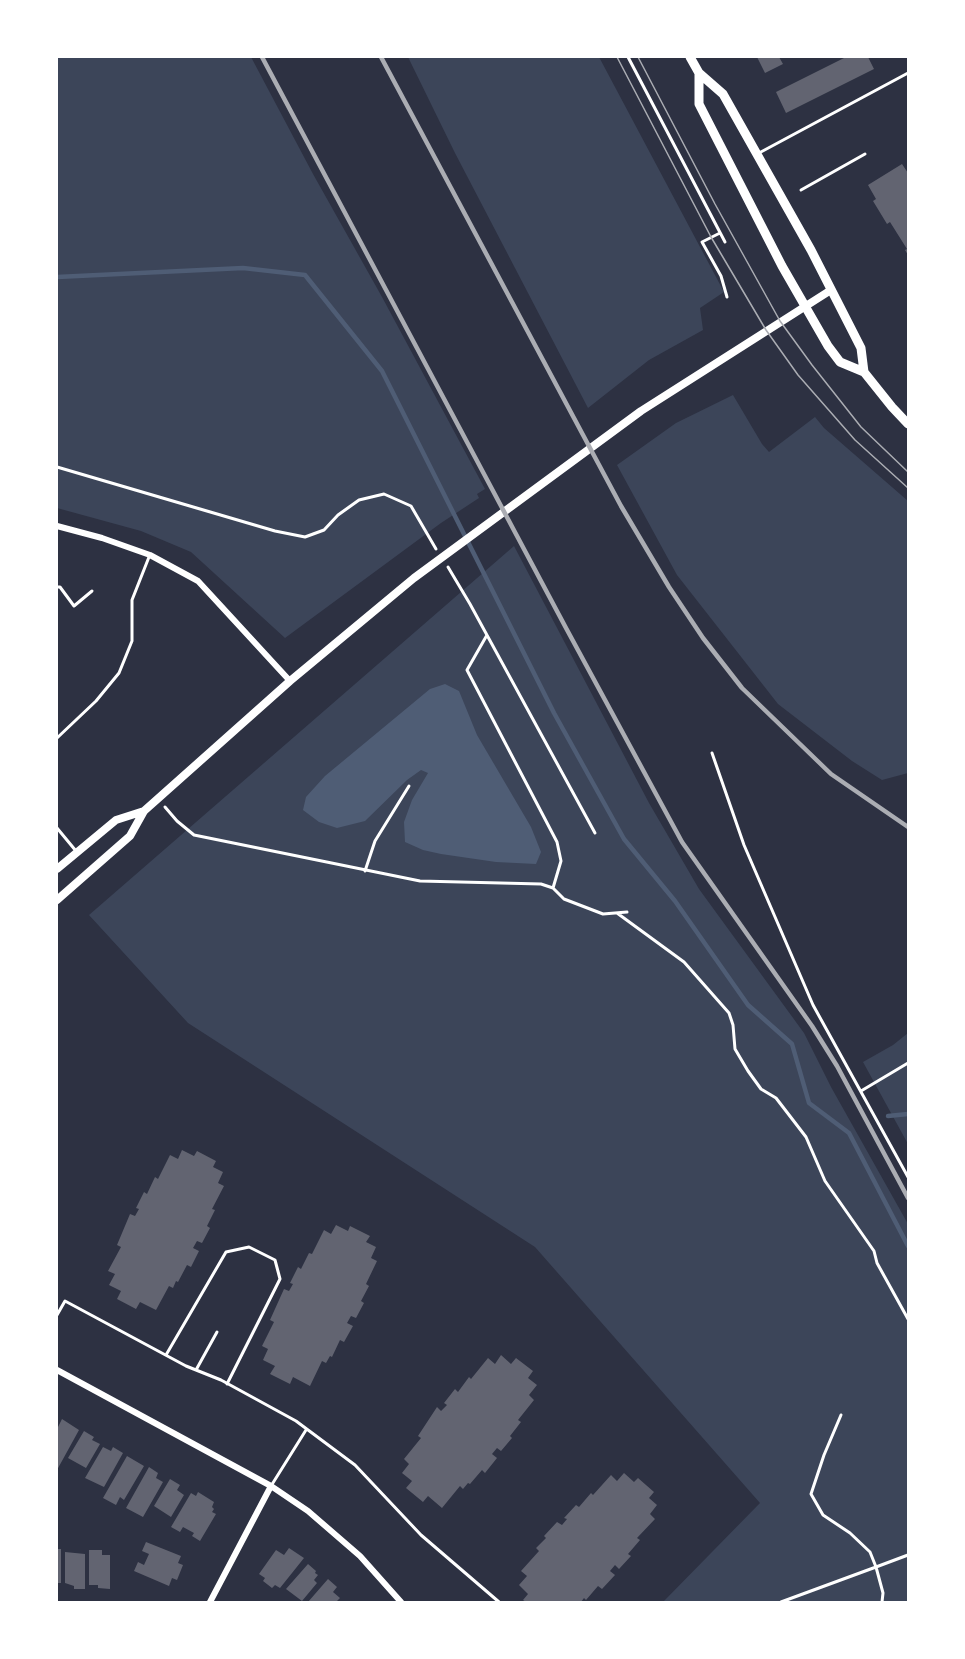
<!DOCTYPE html>
<style>
body{margin:0}
#map{position:relative;width:965px;height:1659px;overflow:hidden;background:#2d3142;font-family:"Archivo Narrow",sans-serif}
canvas{display:block}
.frame{position:absolute;inset:0;border:58px solid #fff;pointer-events:none}
</style>
<div id="map">
<canvas width="965" height="1659"></canvas>
<div class="frame"></div>
</div>
<script>
const g = document.querySelector('canvas').getContext('2d');
g.lineJoin = 'round';
function paint(path, color) { g.fillStyle = color; g.fill(path, 'evenodd'); }
const poly = rows => new Path2D(rows.map(r => 'M' + r).join(''));
function stroke(path, color, width, dash) { g.strokeStyle = color; g.lineWidth = width; g.lineCap = dash ? 'butt' : 'round'; g.setLineDash(dash || []); g.stroke(path); }
paint(poly([
 [57,57,251,57,313,174,382,297,485,489,477,494,479,498,441,523,285,638,191,552,141,531,57,508],
 [408,57,599,57,724,292,700,308,703,330,649,360,588,408,455,153],
 [733,395,762,444,769,452,815,417,824,428,908,501,908,773,882,780,852,761,778,704,677,575,617,465,676,423],
 [514,546,649,803,699,889,804,1033,831,1087,908,1224,908,1602,663,1602,760,1503,535,1247,188,1023,89,915],
 [908,1033,908,1144,863,1062,893,1045]
]), '#3c4559');
paint(poly([
 [445,684,459,691,477,735,531,827,541,852,536,864,496,862,441,854,423,850,405,842,404,822,412,800,428,773,421,770,407,780,365,821,337,828,319,822,303,810,306,797,325,776,430,689]
]), '#4f5d75');
stroke(poly([
 [57,277,243,268,305,275,382,371,554,713,624,839,675,901,748,1005,792,1044,809,1103,849,1133,908,1246],
 [888,1116,908,1114]
]), '#4f5d75', 4.5);
paint(poly([
 [757,57,779,57,783,64,765,73],
 [846,57,868,57,874,69,786,113,776,92],
 [902,164,908,173,908,255,905,250,907,249,890,222,887,224,873,201,876,199,868,185],
 [182,1150,194,1156,197,1151,216,1161,213,1167,223,1172,218,1183,224,1186,212,1209,215,1210,207,1226,210,1228,202,1243,197,1241,193,1248,199,1251,191,1267,187,1265,178,1282,176,1281,173,1288,169,1286,156,1310,140,1302,136,1309,117,1299,121,1291,109,1285,115,1274,108,1271,121,1247,117,1245,130,1214,135,1216,139,1209,136,1208,144,1192,147,1194,155,1177,158,1179,170,1155,178,1159],
 [336,1225,348,1231,350,1226,370,1236,366,1242,376,1247,371,1258,377,1261,366,1284,369,1286,361,1301,364,1303,356,1318,351,1316,347,1323,353,1326,344,1342,340,1340,332,1357,330,1356,326,1363,322,1361,310,1386,293,1377,290,1384,270,1374,275,1366,263,1360,268,1349,262,1346,274,1322,270,1320,284,1289,289,1291,293,1284,290,1283,298,1267,301,1269,309,1253,312,1254,324,1230,331,1234],
 [501,1355,511,1364,516,1358,533,1371,528,1378,537,1385,529,1395,534,1400,518,1420,521,1422,510,1436,512,1438,501,1451,497,1448,492,1454,497,1458,485,1473,482,1470,470,1484,468,1483,463,1489,460,1486,442,1508,428,1496,423,1502,406,1488,412,1481,402,1473,409,1464,404,1459,421,1438,418,1436,437,1407,441,1411,447,1405,444,1403,455,1389,458,1392,469,1377,471,1379,488,1358,495,1364],
 [62,1419,79,1430,57,1470,57,1429],
 [84,1431,94,1437,92,1440,100,1444,86,1468,68,1458],
 [103,1447,111,1451,113,1447,123,1453,104,1487,85,1478],
 [127,1456,144,1466,124,1500,120,1497,116,1505,103,1498],
 [149,1467,158,1473,156,1478,163,1482,143,1517,126,1508],
 [624,1473,634,1482,638,1478,654,1492,649,1498,657,1505,650,1514,655,1519,637,1538,640,1540,628,1554,631,1556,619,1569,615,1565,610,1571,615,1575,602,1589,598,1586,586,1600,584,1598,581,1602,526,1602,523,1600,528,1594,519,1585,527,1576,521,1571,539,1551,536,1548,546,1538,544,1536,557,1522,562,1525,567,1519,564,1518,576,1505,579,1507,591,1493,593,1495,611,1475,617,1481],
 [170,1479,180,1485,177,1490,184,1495,171,1517,154,1506],
 [198,1492,214,1502,212,1507,214,1509,212,1512,216,1514,200,1541,192,1536,194,1533,183,1527,180,1532,171,1527,191,1493,196,1496],
 [146,1542,181,1556,178,1563,183,1565,177,1580,172,1578,169,1586,134,1571,138,1562,144,1565,149,1554,142,1551],
 [289,1548,304,1558,280,1588,275,1585,272,1588,263,1581,265,1578,259,1574,276,1550,284,1555],
 [57,1549,61,1549,61,1583,57,1583],
 [89,1550,102,1550,102,1555,110,1555,110,1589,98,1588,98,1585,89,1585],
 [65,1552,85,1554,85,1589,74,1589,74,1586,65,1583],
 [308,1564,316,1571,315,1573,318,1575,314,1580,317,1583,302,1601,286,1589],
 [328,1579,337,1587,333,1592,340,1598,336,1602,308,1602]
]), '#626471');
stroke(poly([
 [628,57,725,242],
 [801,190,865,154],
 [720,233,702,242,721,276,727,297],
 [57,467,275,531,305,537,324,530,338,515,359,500,384,494,411,506,436,549],
 [448,567,470,604,595,833],
 [57,587,60,587,74,606,92,591],
 [487,635,467,670,557,842,561,861,553,888],
 [712,753,744,845,813,1005,908,1177],
 [165,807,177,821,194,835,420,881,541,884,553,888,564,899,603,914,627,912],
 [365,871,375,841,409,786],
 [617,913,684,962,729,1013,733,1025,735,1049,748,1071,761,1089,776,1098,806,1137,825,1181,874,1251,877,1263,908,1319],
 [861,1091,908,1063],
 [781,1602,876,1567,870,1552,850,1533,823,1515,811,1494,824,1455,841,1415],
 [882,1602,883,1593,876,1567,908,1555]
]), '#fff', 3);
stroke(poly([
 [759,153,908,73],
 [57,738,96,701,119,673,132,641,132,600,149,557],
 [57,828,76,851],
 [57,1315,65,1301,186,1366,221,1380,296,1421,355,1465,421,1535,499,1602],
 [166,1355,226,1252,249,1247,275,1260,280,1279,227,1384],
 [196,1370,217,1332],
 [271,1486,306,1430]
]), '#fff', 3);
stroke(poly([
 [57,526,102,538,150,555,198,581,290,681],
 [57,1370,271,1486,308,1511,360,1556,401,1602],
 [210,1602,271,1486]
]), '#fff', 6);
stroke(poly([
 [57,869,116,820,144,811],
 [57,900,130,836,144,811,290,681,414,578,641,411,831,290]
]), '#fff', 8);
stroke(poly([
 [690,57,699,73,723,94,811,250,861,348,864,372,892,407,908,424],
 [699,73,699,104,782,266,828,346,840,362,864,372]
]), '#fff', 9);
stroke(poly([
 [617,57,711,237,766,330,798,375,855,440,908,488],
 [638,57,715,204,780,321,812,365,861,427,908,472]
]), '#abadb3', 1.5);
stroke(poly([
 [262,57,566,628,682,842,812,1026,837,1066,908,1198],
 [381,57,621,506,669,587,703,638,742,688,831,774,908,827]
]), '#abadb3', 4.5);
</script>
